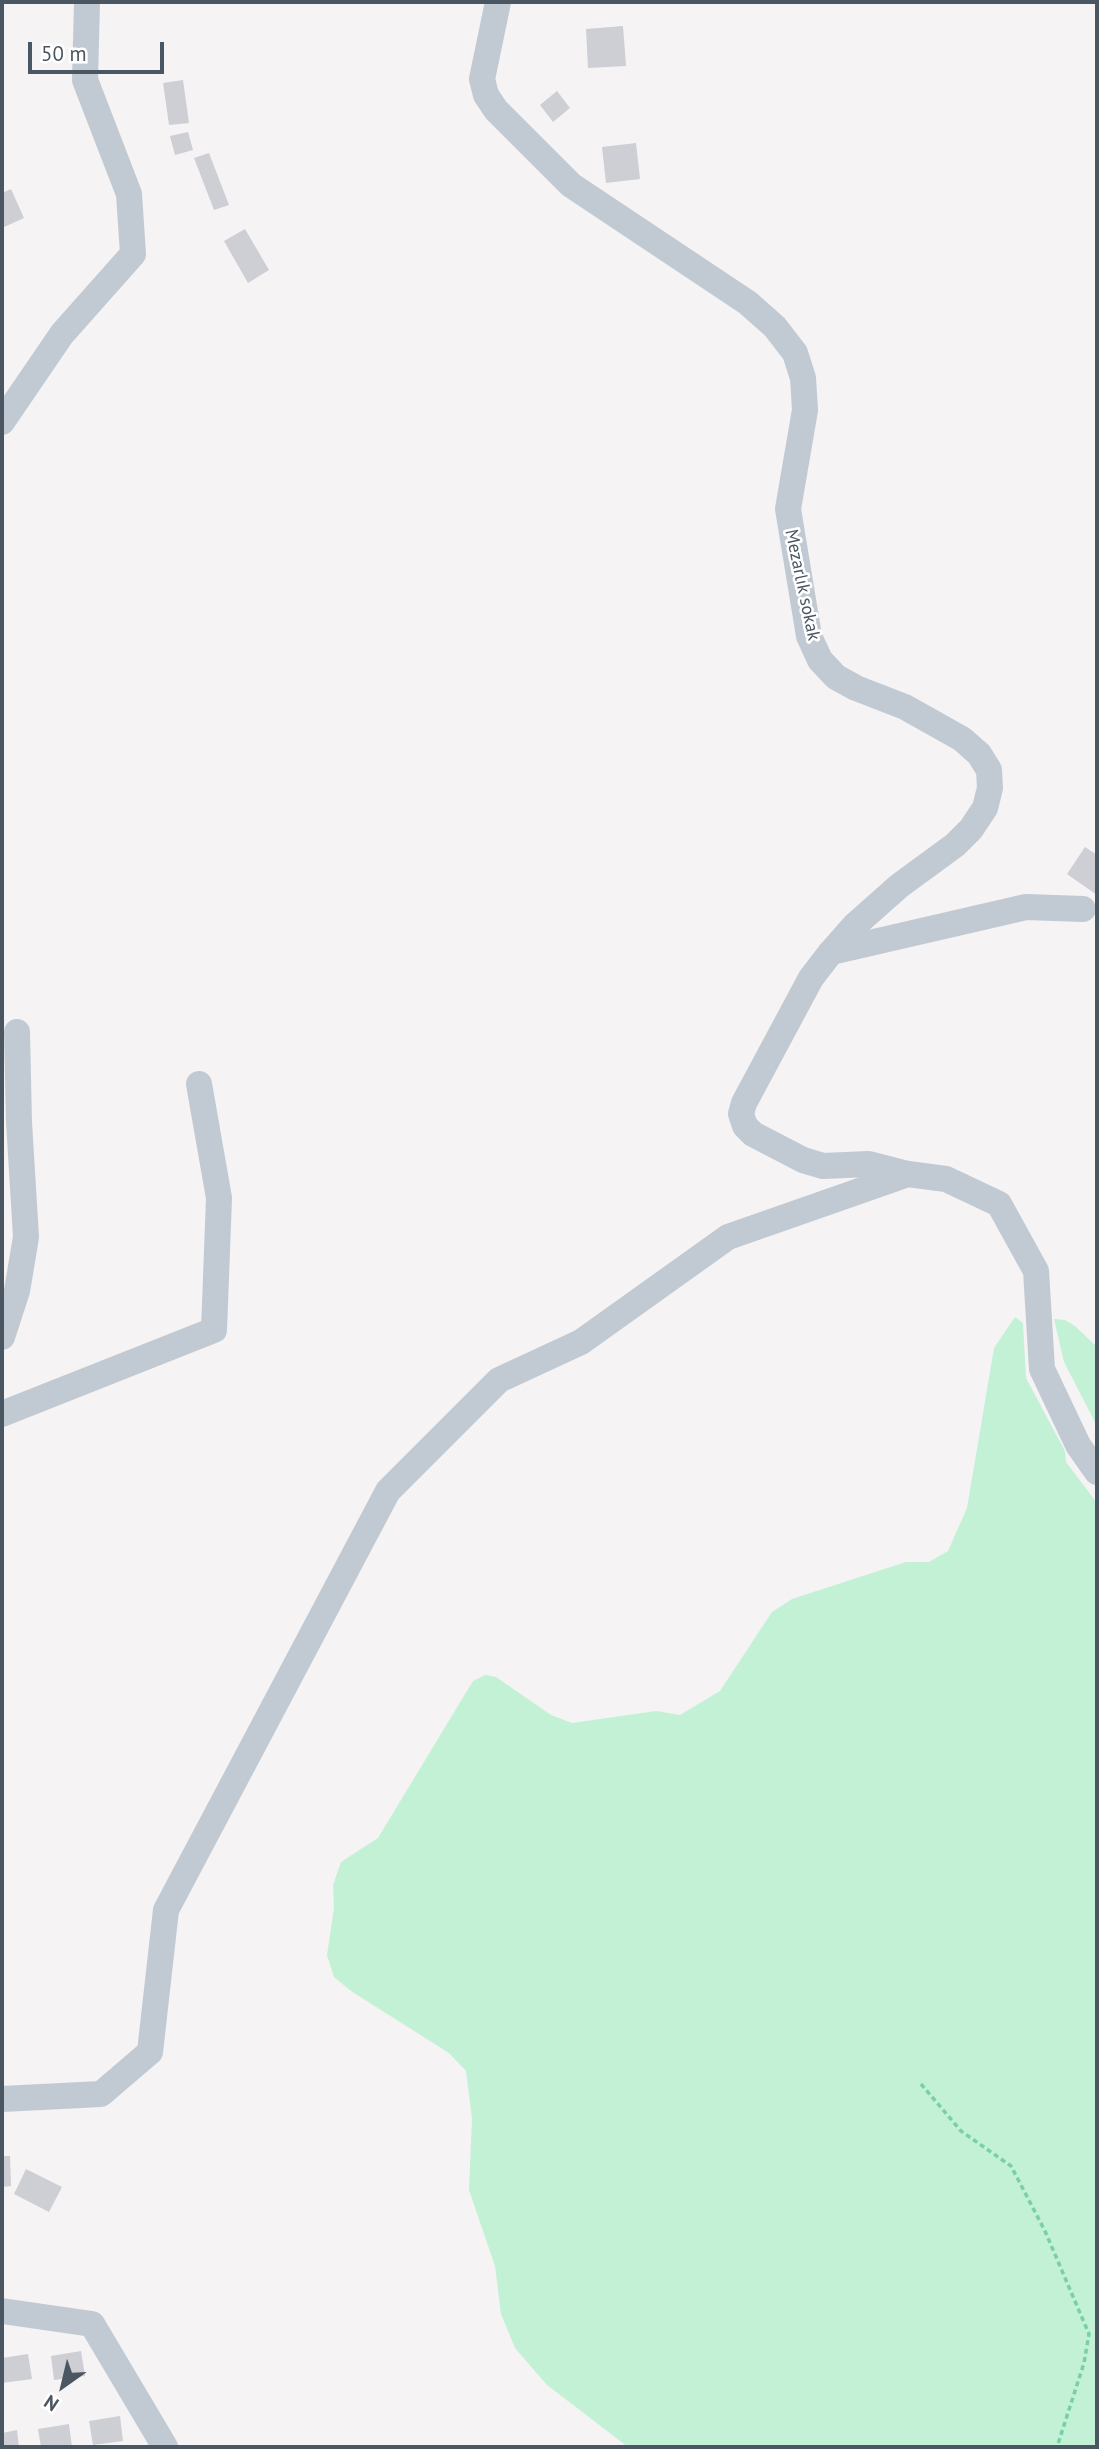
<!DOCTYPE html>
<meta charset="utf-8">
<style>
body{margin:0}
#map{position:relative;width:1099px;height:2449px;overflow:hidden;background:#f5f3f3;font-family:"PT Sans",sans-serif}
canvas{display:block}
.frame{position:absolute;inset:0;border:4px solid #4a5661;pointer-events:none}
.north{position:absolute;left:28px;top:2351px;width:70px;height:70px;-webkit-text-stroke:5px #fff;paint-order:stroke;rotate:214deg;font-size:19px;font-weight:700;line-height:28px;text-align:center;color:#4a5661}
.north::after{content:'';display:block;margin:auto;width:24px;height:32px;background:#4a5661;clip-path:polygon(50% 0,100% 100%,50% 72%,0 100%)}
.scale{position:absolute;left:28px;top:42px;width:136px;height:32px;box-sizing:border-box;border:4px solid #4a5661;border-top:0;padding-left:9px;font-size:21px;line-height:24px;white-space:nowrap;color:#4a5661;-webkit-text-stroke:5px #fff;paint-order:stroke}
</style>
<div id="map">
<canvas width="1099" height="2449"></canvas>
<div class="frame"></div>
<div class="north">N</div>
<div class="scale">50 m</div>
</div>
<script>
const g = document.querySelector('canvas').getContext('2d');
g.lineJoin = 'round';
function paint(path, color) { g.fillStyle = color; g.fill(path, 'evenodd'); }
const poly = rows => new Path2D(rows.map(r => 'M' + r).join(''));
function stroke(path, color, width, dash) { g.strokeStyle = color; g.lineWidth = width; g.lineCap = dash ? 'butt' : 'round'; g.setLineDash(dash || []); g.stroke(path); }
function write(font, color, halo, rows, align = 'center') {
  g.font = font + ' "PT Sans",sans-serif'; g.lineWidth = 5; g.setLineDash([]); g.textBaseline = 'middle'; g.strokeStyle = halo; g.fillStyle = color; for (const [text, x, y, turn = 0] of rows) {
    g.save(); g.translate(x, y); g.rotate((+turn || 0) * Math.PI / 180); g.textAlign = isNaN(turn) ? turn : align; if (halo) g.strokeText(text, 0, 0); g.fillText(text, 0, 0); g.restore();
  }
}
paint(poly([
 [1015,1317,1023,1323,1026,1378,1065,1451,1066,1462,1097,1503,1097,2447,628,2447,547,2385,515,2348,501,2314,495,2266,469,2190,472,2119,466,2071,449,2053,351,1991,334,1977,327,1955,334,1908,333,1885,341,1862,378,1838,473,1681,485,1675,496,1677,551,1715,572,1723,656,1711,680,1715,720,1691,772,1612,792,1599,906,1562,929,1562,948,1551,967,1508,994,1348],
 [1054,1319,1065,1320,1075,1326,1097,1347,1097,1426,1064,1362]
]), '#c3f1d5');
paint(poly([
 [623,26,626,66,588,68,586,29],
 [183,80,189,123,169,125,163,83],
 [557,91,570,108,553,122,540,105],
 [188,132,193,150,175,155,170,136],
 [636,143,640,179,606,183,602,147],
 [209,153,229,205,214,210,194,158],
 [11,189,24,218,2,228,2,193],
 [245,229,269,270,248,283,224,241],
 [1085,847,1097,855,1097,895,1067,874],
 [2,2156,10,2156,11,2186,2,2187],
 [26,2169,62,2187,49,2212,14,2194],
 [81,2351,85,2376,54,2380,51,2356],
 [28,2354,32,2379,2,2383,2,2358],
 [120,2416,123,2441,93,2445,89,2421],
 [69,2424,72,2447,41,2447,38,2429],
 [17,2430,19,2447,2,2447,2,2433]
]), '#cdcfd5');
stroke(poly([
 [921,2084,961,2131,1011,2166,1045,2231,1089,2334,1084,2363,1057,2447]
]), '#7ad0a6', 3.5, [5, 3.5]);
stroke(poly([
 [498,2,482,79,486,95,496,110,571,185,748,303,775,327,795,353,803,378,805,410,788,509,809,636,820,660,836,677,856,688,905,707,962,739,979,754,989,770,990,788,985,808,971,829,955,845,899,886,854,926,831,952,811,978,744,1103,741,1114,745,1126,753,1134,803,1160,823,1166,869,1164,908,1174],
 [2,422,62,334,133,254,129,194,85,80,87,2],
 [831,952,1026,907,1083,909],
 [2,1337,17,1291,26,1237,19,1122,17,1032],
 [2,1414,214,1330,219,1198,199,1084],
 [2,2099,101,2094,150,2052,166,1910,388,1491,499,1380,581,1342,728,1237,908,1174,946,1179,999,1204,1036,1271,1042,1369,1078,1445,1097,1472],
 [2,2311,92,2324,165,2447]
]), '#c1cad2', 26);
write('18px', '#4a5661', '#fff', [
 ["Mezarlık sokak",802,585,78]
]);
</script>
